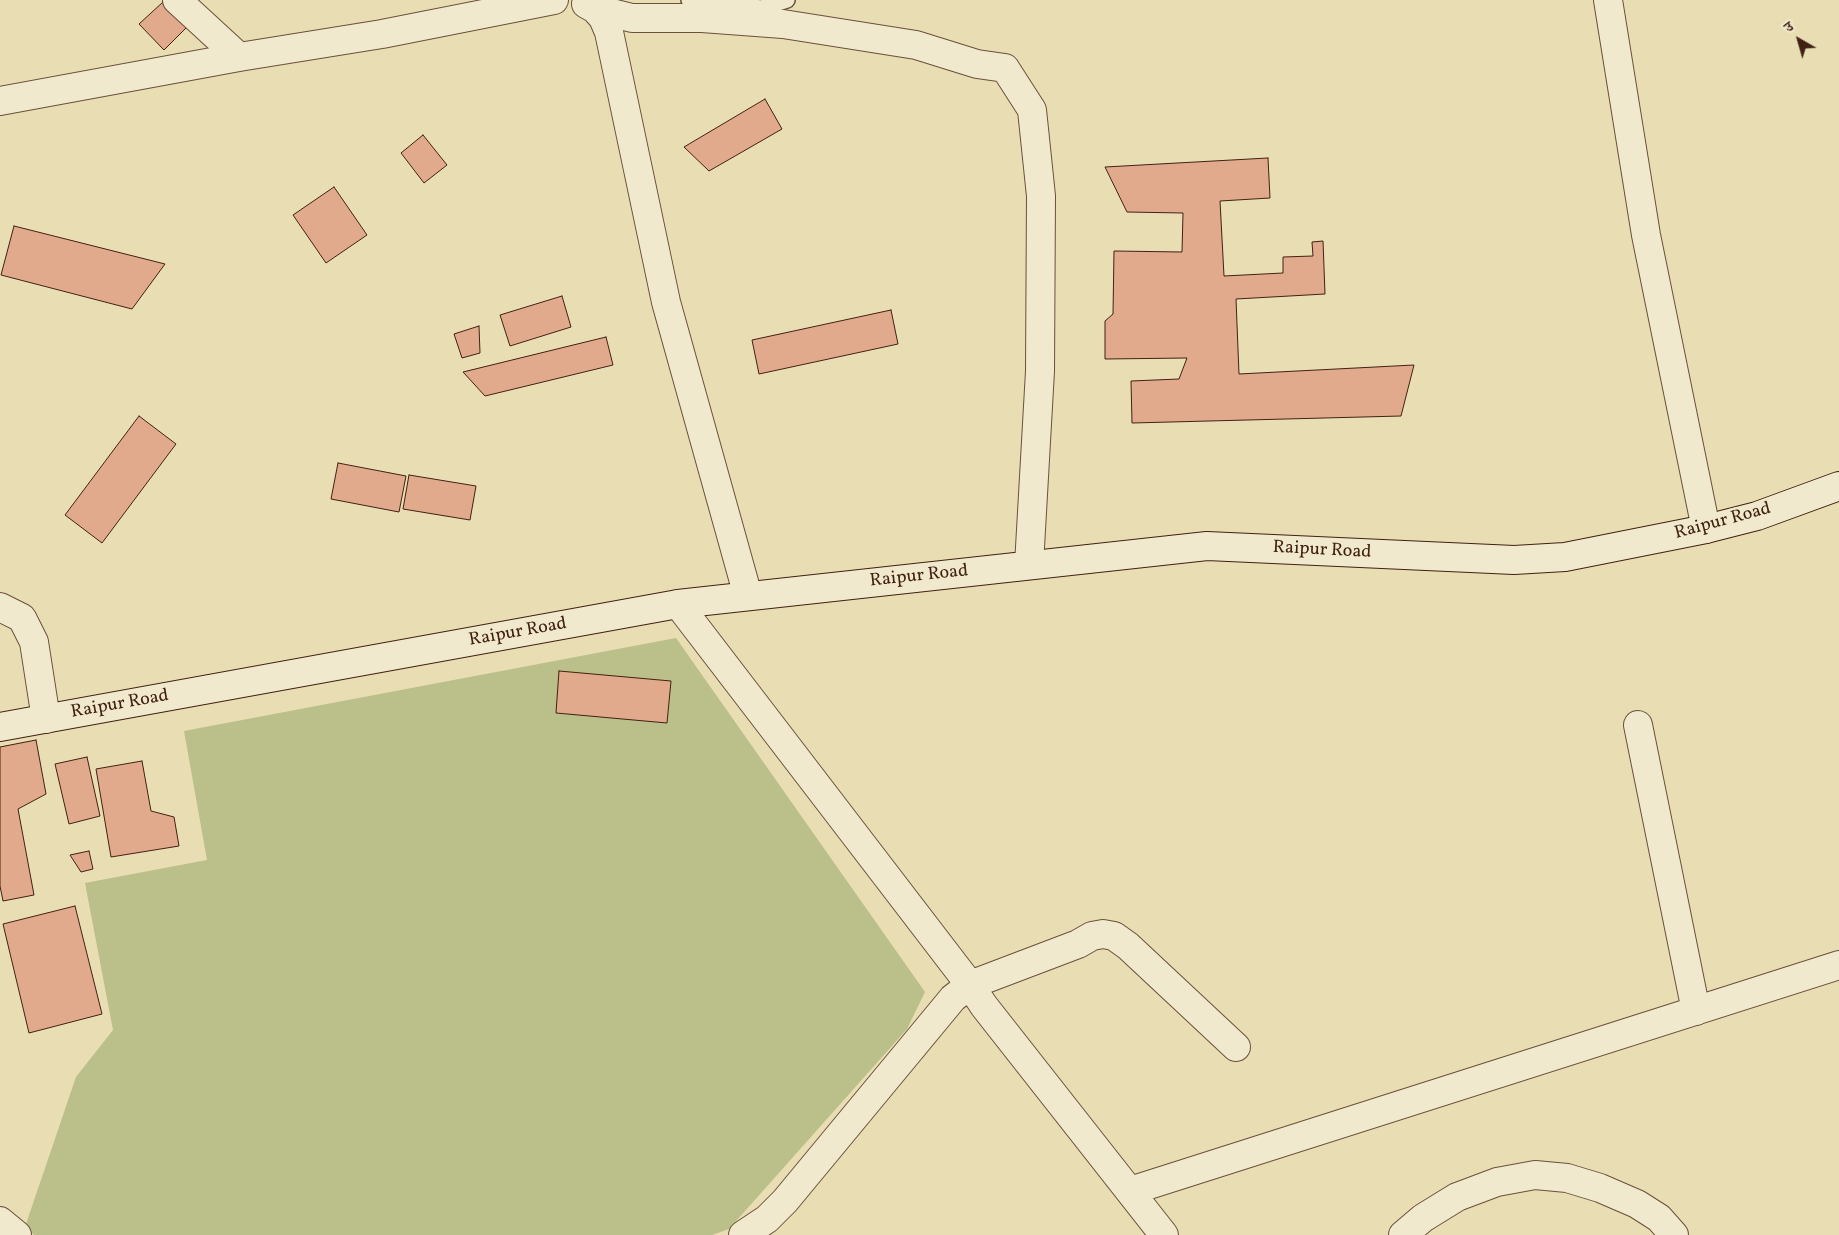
<!DOCTYPE html>
<meta charset="utf-8">
<style>
body{margin:0}
#map{position:relative;width:1839px;height:1235px;overflow:hidden;background:#e8ddb3;font-family:Vollkorn,"Noto Serif Devanagari",serif}
canvas{display:block}
.north{position:absolute;left:1774px;top:15px;width:50px;height:50px;-webkit-text-stroke:4px #f0e9ce;paint-order:stroke;rotate:322deg;font-size:14px;font-weight:700;line-height:20px;text-align:center;color:#412111}
.north::after{content:'';display:block;margin:auto;width:18px;height:22px;background:#412111;clip-path:polygon(50% 0,100% 100%,50% 72%,0 100%)}
</style>
<div id="map">
<canvas width="1839" height="1235"></canvas>
<div class="north">उ</div>
</div>
<script>
const g = document.querySelector('canvas').getContext('2d');
g.lineJoin = 'round';
function paint(path, color) { g.fillStyle = color; g.fill(path, 'evenodd'); }
const poly = rows => new Path2D(rows.map(r => 'M' + r).join(''));
function stroke(path, color, width, dash) { g.strokeStyle = color; g.lineWidth = width; g.lineCap = dash ? 'butt' : 'round'; g.setLineDash(dash || []); g.stroke(path); }
function write(font, color, halo, rows, align = 'center') {
  g.font = font + ' Vollkorn,serif'; g.lineWidth = 4.5; g.setLineDash([]); g.textBaseline = 'middle'; g.strokeStyle = halo; g.fillStyle = color; for (const [text, x, y, turn = 0] of rows) {
    g.save(); g.translate(x, y); g.rotate((+turn || 0) * Math.PI / 180); g.textAlign = isNaN(turn) ? turn : align; if (halo) g.strokeText(text, 0, 0); g.fillText(text, 0, 0); g.restore();
  }
}
paint(poly([
 [676,638,925,992,907,1029,729,1229,712,1235,34,1235,25,1227,76,1077,113,1030,85,883,207,860,184,731]
]), '#bbbf89');
const building = poly([
 [163,2,187,27,164,50,139,24,163,2],
 [765,99,782,129,709,171,684,147,765,99],
 [423,135,447,165,424,183,401,153,423,135],
 [1268,158,1270,198,1220,201,1224,276,1283,273,1283,257,1313,256,1312,242,1323,241,1325,294,1236,299,1239,374,1414,365,1401,416,1132,423,1131,381,1179,379,1187,358,1105,359,1105,321,1113,314,1114,251,1182,252,1183,213,1127,212,1105,167,1268,158],
 [334,187,367,235,326,263,293,215,334,187],
 [14,226,165,264,132,309,1,275,14,226],
 [562,296,571,327,510,346,500,315,562,296],
 [891,310,898,344,759,374,752,340,891,310],
 [479,326,480,353,462,358,454,334,479,326],
 [606,337,613,365,485,396,463,372,606,337],
 [139,416,176,444,102,543,65,515,139,416],
 [338,463,406,476,399,512,331,499,338,463],
 [409,475,476,486,470,520,403,509,409,475],
 [559,671,671,681,667,723,556,713,559,671],
 [36,740,46,794,18,809,34,895,3,901,0,886,0,747,36,740],
 [87,757,100,816,69,824,55,764,87,757],
 [142,761,151,811,174,817,179,846,111,857,96,769,142,761],
 [89,851,93,869,81,872,70,855,89,851],
 [75,906,102,1014,29,1033,3,924,75,906]
]);
paint(building, '#e2aa8c');
stroke(building, '#412111', 1);
const lane = poly([
 [689,0,762,8,787,0]
]);
const street = poly([
 [177,0,239,57],
 [1608,0,1646,235,1706,529],
 [586,4,595,9,603,18,609,32,666,302,748,596],
 [595,9,632,18,702,18,783,24,916,45,977,64,1005,68,1032,110,1041,196,1040,371,1029,565],
 [0,101,239,57,382,34,554,0],
 [678,604,970,985,984,1006,1164,1235],
 [0,607,22,618,34,642,46,719],
 [1638,725,1696,1011],
 [1130,1191,1839,965],
 [0,1221,17,1235],
 [743,1235,767,1219,785,1201,953,998,970,985,1078,944,1092,936,1103,934,1114,936,1128,946,1236,1047],
 [1403,1235,1423,1218,1457,1197,1497,1182,1535,1175,1567,1178,1600,1188,1637,1204,1659,1218,1674,1235]
]);
const secondary = poly([
 [0,727,678,604,1207,546,1514,560,1565,557,1706,529,1757,516,1839,486]
]);
stroke(lane, '#6b503a', 18);
stroke(street, '#6b503a', 30);
stroke(secondary, '#412111', 30);
stroke(lane, '#f0e9ce', 15);
stroke(street, '#f0e9ce', 28);
stroke(secondary, '#f0e9ce', 28);
write('18px', '#412111', '#f0e9ce', [
 ["Raipur Road",1723,522,-15],
 ["Raipur Road",1322,551,3],
 ["Raipur Road",919,577,-6],
 ["Raipur Road",518,633,-10],
 ["Raipur Road",120,705,-10]
]);
</script>
